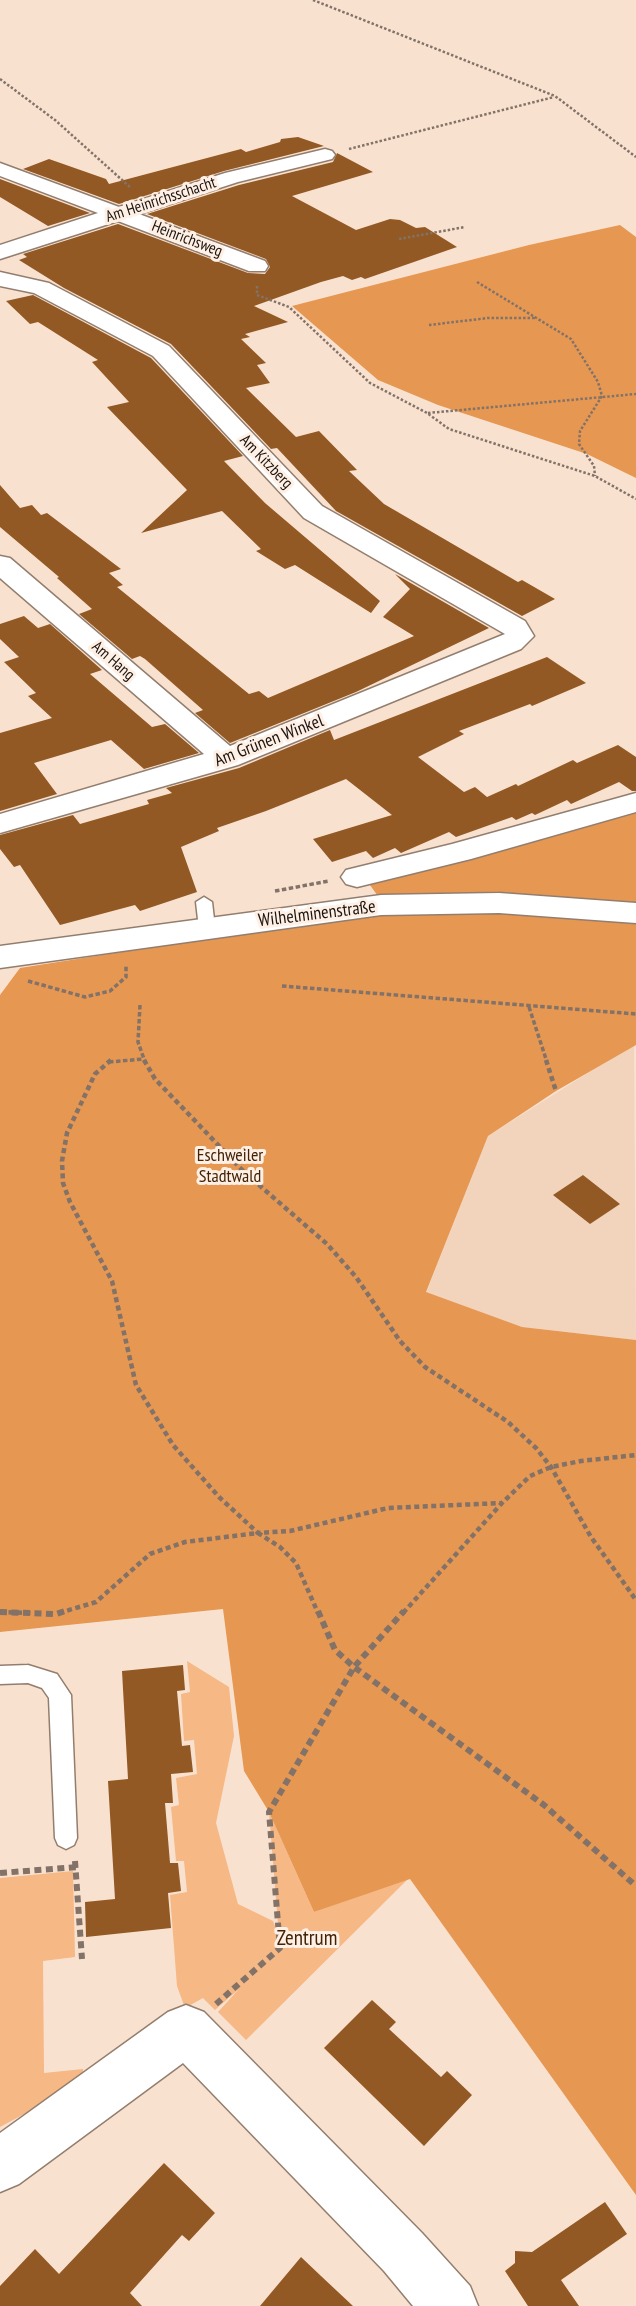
<!DOCTYPE html>
<meta charset="utf-8">
<style>
body{margin:0}
canvas{display:block;background:#f9e1cf}
</style>
<canvas width="636" height="2306"></canvas>
<script>
const g = document.querySelector('canvas').getContext('2d');
g.lineJoin = 'round';
function paint(path, color) { g.fillStyle = color; g.fill(path, 'evenodd'); }
const poly = rows => new Path2D(rows.map(r => 'M' + r).join(''));
function stroke(path, color, width, dash) { g.strokeStyle = color; g.lineWidth = width; g.lineCap = dash ? 'butt' : 'round'; g.setLineDash(dash || []); g.stroke(path); }
function write(font, color, halo, rows, align = 'center') {
  g.font = font + ' "PT Sans Narrow",sans-serif'; g.lineWidth = 6; g.setLineDash([]); g.textBaseline = 'middle'; g.strokeStyle = halo; g.fillStyle = color; for (const [text, x, y, turn = 0] of rows) {
    g.save(); g.translate(x, y); g.rotate((+turn || 0) * Math.PI / 180); g.textAlign = isNaN(turn) ? turn : align; if (halo) g.strokeText(text, 0, 0); g.fillText(text, 0, 0); g.restore();
  }
}
paint(poly([
 [634,1044,636,1340,522,1327,426,1293,488,1136]
]), '#f2d4bd');
paint(poly([
 [187,1661,229,1687,234,1736,216,1823,238,1904,273,1921,279,1937,269,1812,314,1912,409,1878,246,2040,218,2012,239,1989,215,2010,203,1998,185,2008,177,1986,170,1895,187,1892,184,1861,176,1861,171,1807,179,1805,176,1778,197,1774,194,1740,184,1741,181,1694,190,1692],
 [73,1871,75,1957,43,1961,44,2073,83,2069,83,2082,0,2127,0,1878]
]), '#f6b885');
paint(poly([
 [620,225,636,237,636,478,587,454,438,405,378,380,292,306,529,245],
 [636,812,636,1045,556,1091,488,1136,426,1292,522,1327,636,1340,636,2195,410,1879,314,1912,269,1812,244,1771,223,1609,0,1632,0,995,20,968,388,910,362,874]
]), '#e69752');
paint(poly([
 [298,137,324,146,224,171,119,204,23,169,49,159,106,179,109,184,241,149,246,152,280,142,281,139],
 [337,153,373,172,292,196,356,230,390,219,400,220,416,228,425,227,457,247,365,279,361,277,352,280,343,276,321,282,254,306,288,322,245,334,250,337,241,339,266,363,257,365,270,383,246,388,296,437,319,431,357,470,349,471,384,504,518,582,522,580,555,599,522,616,336,511,277,448,271,449,171,344,64,288,19,260,27,257,23,254,118,224,248,273,265,274,270,267,266,259,147,214,239,185,333,162],
 [0,179,90,213,48,226,0,197],
 [33,295,151,358,243,456,224,461,265,503,380,601,371,613,295,565,285,569,256,551,261,549,222,511,141,533,187,490,107,407,129,402,92,362,98,360,38,322,30,324,6,301],
 [0,485,20,508,32,505,41,515,47,513,121,569,109,573,123,585,117,587,249,694,259,691,268,698,414,636,383,617,410,589,395,574,489,628,356,692,230,743,195,713,203,710,145,659,140,656,132,659,79,614,92,609,57,578,59,577,0,527],
 [24,616,38,628,50,624,102,670,90,674,152,727,165,724,199,753,144,769,111,740,34,763,57,794,0,811,0,733,52,718,28,696,36,693,4,662,19,657,0,639,0,624],
 [547,657,586,683,532,706,530,704,459,731,464,734,418,757,464,792,475,787,487,797,516,784,518,786,573,760,577,763,618,745,636,757,636,791,632,791,619,782,571,804,567,800,535,815,532,813,516,820,512,817,456,837,449,832,401,853,395,848,373,858,366,851,332,862,313,839,392,815,346,779,266,811,217,828,219,831,181,847,197,892,140,911,135,905,60,925,20,865,14,867,0,849,0,835,73,815,80,824,149,804,147,800,172,793,166,788,239,768,330,730,334,740],
 [583,1175,620,1204,590,1224,553,1195],
 [183,1665,185,1690,177,1691,182,1746,190,1745,193,1772,171,1774,173,1803,165,1803,170,1863,178,1863,181,1891,168,1893,171,1928,86,1937,85,1902,115,1899,108,1781,128,1779,122,1671],
 [372,2000,396,2022,389,2029,441,2077,447,2071,472,2095,424,2146,324,2048],
 [164,2163,215,2213,189,2241,182,2235,130,2293,142,2306,0,2306,0,2286,35,2249,59,2274],
 [605,2202,627,2234,561,2280,579,2306,528,2306,505,2271,515,2263,515,2251,532,2252],
 [301,2257,321,2276,353,2306,260,2306]
]), '#935924');
const service = poly([
 [204,897,212,902,215,928,207,933,199,928,196,902,204,897],
 [28,1665,57,1674,71,1695,77,1838,74,1845,66,1849,58,1845,55,1838,49,1698,42,1688,28,1683,0,1684,0,1666,28,1665]
]);
const minor = poly([
 [325,149,332,151,335,155,332,159,238,182,139,214,265,261,268,266,265,271,249,271,118,221,0,259,0,245,98,213,0,176,0,163,119,207,225,173,325,149],
 [0,272,49,283,169,346,322,506,525,621,534,636,521,649,238,765,0,833,0,814,204,754,0,578,0,556,10,558,230,746,505,634,304,518,153,356,34,293,0,286,0,272],
 [636,793,636,812,471,859,357,887,346,884,341,877,346,870,452,844,636,793],
 [499,893,636,903,636,923,499,913,381,915,0,968,0,946,381,895,499,893],
 [186,2005,204,2012,422,2233,470,2286,478,2306,413,2306,384,2271,183,2063,19,2184,0,2192,0,2133,168,2012,186,2005]
]);
stroke(service, '#937e6e', 3);
stroke(minor, '#937e6e', 3);
stroke(poly([
 [313,0,555,96,636,157],
 [0,79,55,120,131,188],
 [349,149,554,97],
 [399,239,465,227],
 [477,282,571,339,598,382,602,396,580,431,579,444,594,466,595,476],
 [257,286,257,295,289,307,370,383,427,413,449,429,595,476,636,499],
 [429,325,488,318,536,318],
 [428,413,636,394]
]), '#827267', 2.5, [2.5, 2]);
stroke(poly([
 [275,891,329,881],
 [28,981,85,997,110,991,126,977,126,966],
 [282,986,636,1014],
 [140,1005,138,1042,145,1062],
 [529,1007,547,1062],
 [109,1062,143,1059]
]), '#827267', 3.5, [4.5, 2.5]);
stroke(poly([
 [111,1060,95,1074,67,1133,62,1161,63,1183,70,1202,112,1281,136,1385,173,1445,219,1497,258,1533,290,1531,388,1508,502,1503],
 [144,1060,155,1079,244,1172,327,1244,356,1277,400,1341,425,1367,508,1422,536,1448,551,1467,591,1537,636,1600],
 [546,1060,556,1091],
 [0,1612,31,1613],
 [59,1613,96,1602,150,1554,185,1542,258,1533,280,1547,296,1563,318,1613],
 [403,1613,502,1503,530,1476,551,1467,581,1461,636,1455]
]), '#827267', 4.5, [5, 3.5]);
stroke(poly([
 [318,1611,335,1650,354,1667,544,1805,636,1886],
 [0,1612,56,1614,65,1611],
 [75,1861,82,1959],
 [0,1873,78,1867],
 [216,2004,280,1948,269,1812,354,1667,404,1611]
]), '#827267', 6, [7, 4.5]);
paint(service, '#fff');
paint(minor, '#fff');
write('16px', '#1c140e', '#fff0e6', [
 ["Am Heinrichsschacht",161,200,-18],
 ["Heinrichsweg",187,239,21],
 ["Am Kitzberg",266,462,46],
 ["Am Hang",113,661,41]
]);
write('18px', '#1c140e', '#fff0e6', [
 ["Am Grünen Winkel",269,741,-21],
 ["Wilhelminenstraße",317,914,-7]
]);
write('18px', '#422305', '#fff0e6', [
 ["Eschweiler",230,1156],
 ["Stadtwald",230,1177]
]);
write('21px', '#422305', '#fff0e6', [
 ["Zentrum",307,1939]
]);
</script>
